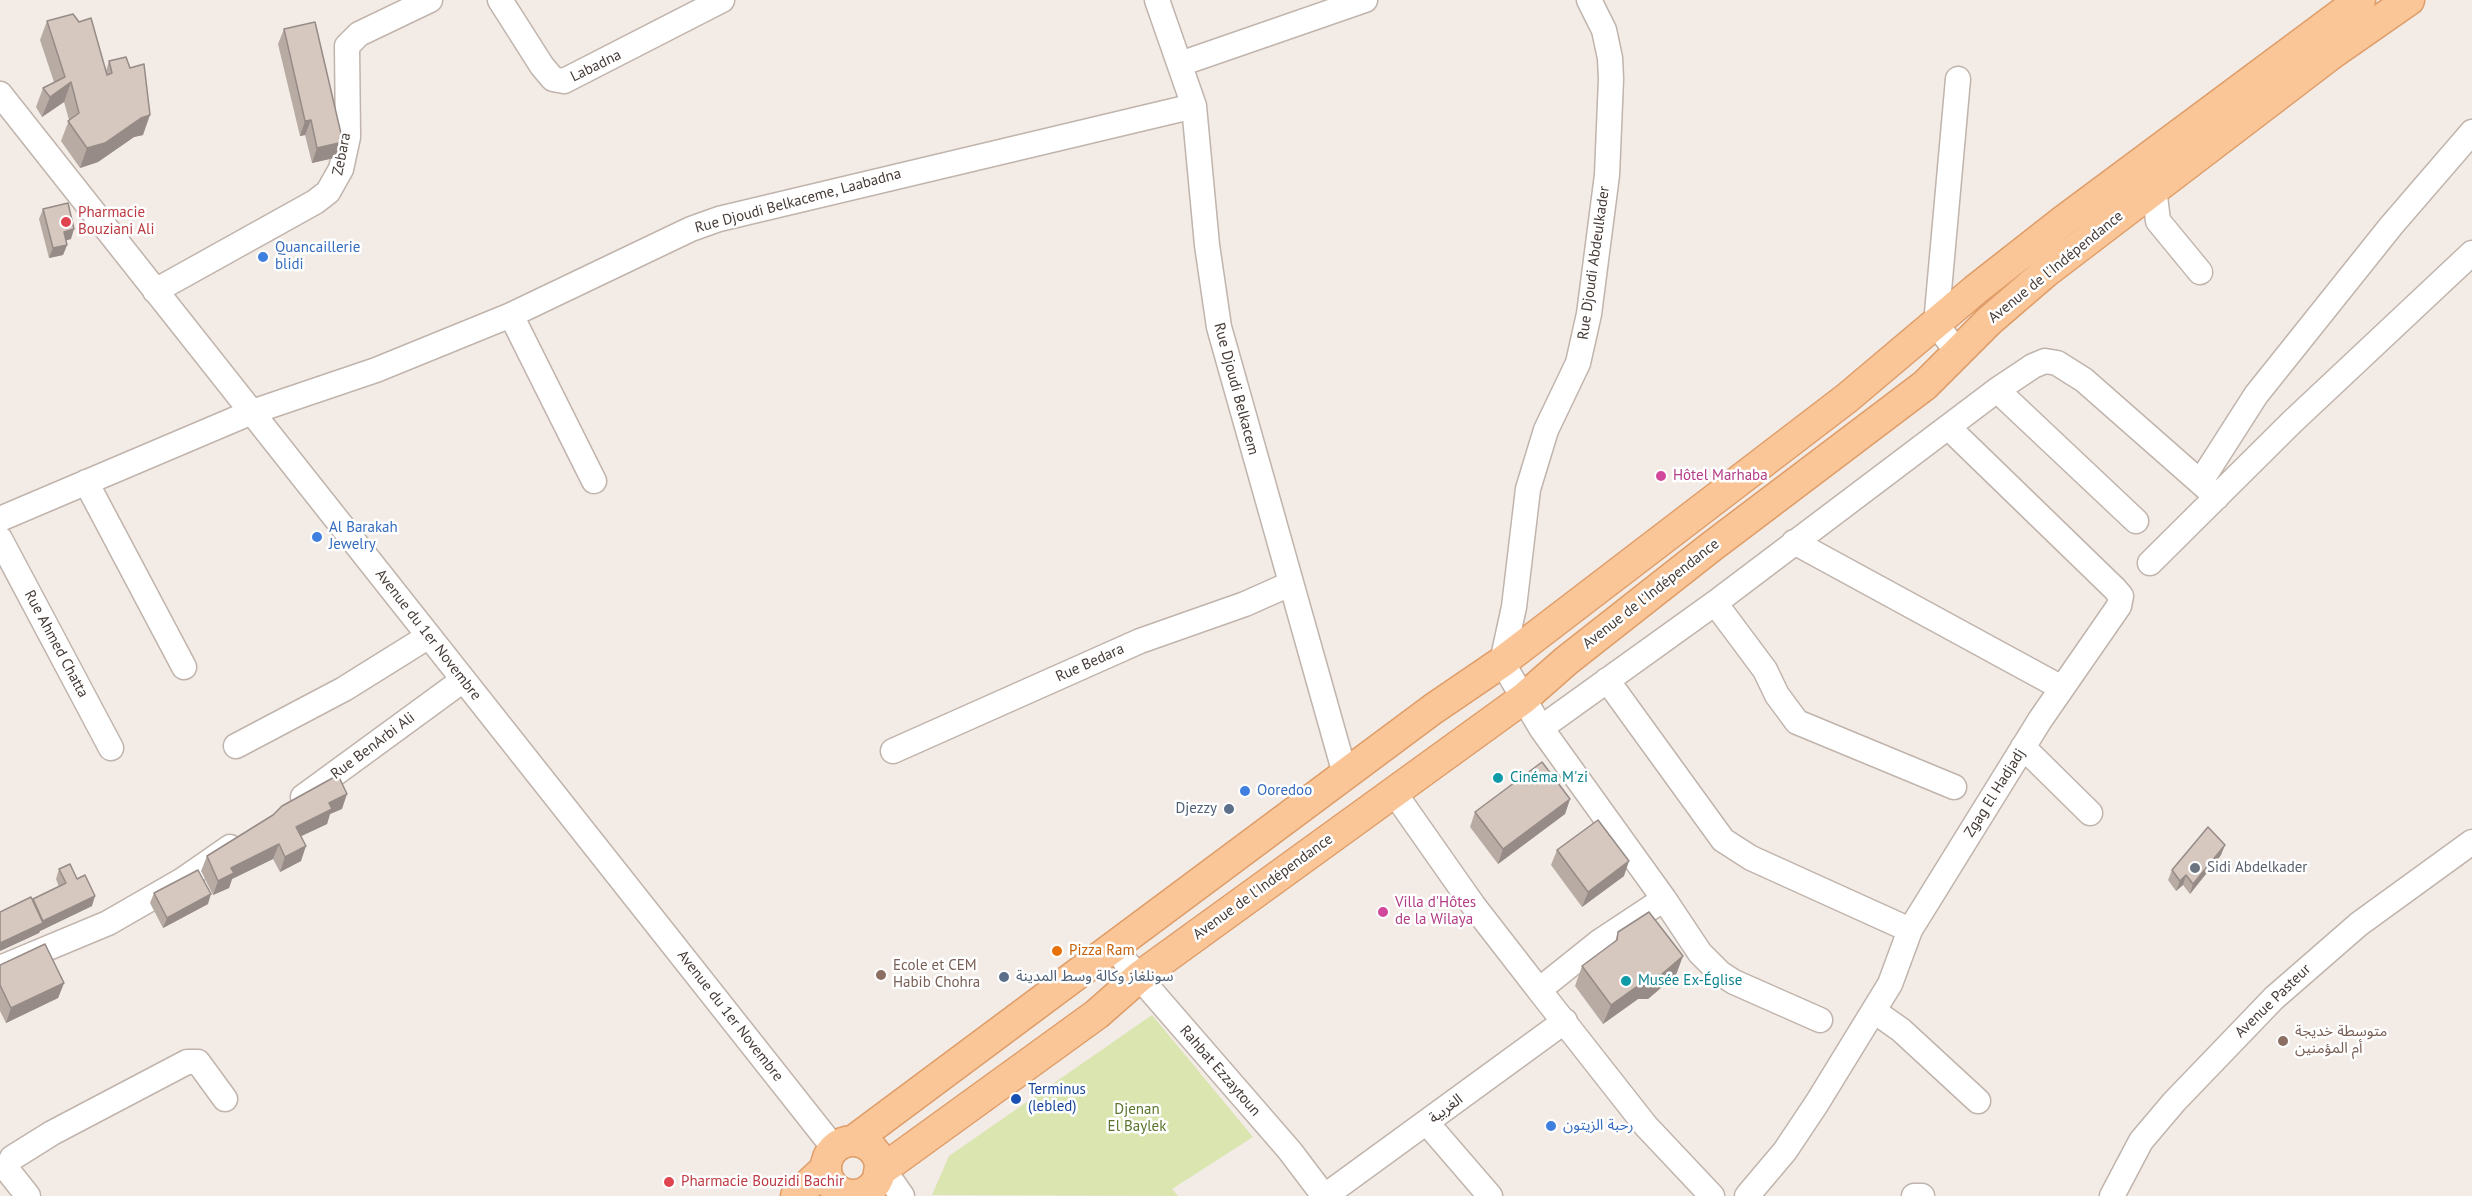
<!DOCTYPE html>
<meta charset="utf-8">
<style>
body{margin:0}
canvas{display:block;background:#f2ebe6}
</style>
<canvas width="2472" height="1196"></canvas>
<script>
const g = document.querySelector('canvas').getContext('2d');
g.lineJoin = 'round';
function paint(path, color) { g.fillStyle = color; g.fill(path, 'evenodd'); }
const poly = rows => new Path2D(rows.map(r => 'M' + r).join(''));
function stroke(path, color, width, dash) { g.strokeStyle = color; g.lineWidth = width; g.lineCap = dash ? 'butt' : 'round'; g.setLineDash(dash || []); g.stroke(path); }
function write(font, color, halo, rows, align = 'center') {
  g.font = font + ' "PT Sans","Noto Sans Arabic",sans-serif'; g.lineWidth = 5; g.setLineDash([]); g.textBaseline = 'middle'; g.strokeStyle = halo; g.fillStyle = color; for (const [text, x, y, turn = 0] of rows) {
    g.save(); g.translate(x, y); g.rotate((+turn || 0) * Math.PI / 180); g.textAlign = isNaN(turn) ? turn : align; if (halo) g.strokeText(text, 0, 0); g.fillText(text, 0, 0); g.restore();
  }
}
paint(poly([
 [1152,1015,1253,1137,1172,1189,1178,1196,932,1195,949,1156]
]), '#dae5b0');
const minor = poly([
 [500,0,542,66,553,79,564,81,722,0],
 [1157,0,1194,106,1207,245,1219,327,1345,774],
 [1589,0,1604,30,1610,58,1611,79,1607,175,1589,314,1578,363,1546,430,1528,489,1514,607,1502,662,1541,728,1664,899,1599,942,1539,990,1646,1126,1712,1196],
 [1180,64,1365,0],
 [0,94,834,1148],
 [2154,188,2158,221,2200,272],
 [155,291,315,202,328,192,341,169,348,137,347,46,359,34,430,0],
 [511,315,594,481],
 [1958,353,1936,324,1958,79],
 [1997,390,2136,521],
 [2201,481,2256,395,2391,226,2472,132],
 [86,482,184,667],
 [0,519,252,412,376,370,511,315,691,229,719,219,1194,106],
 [0,539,111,748],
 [1794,542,2062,688],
 [2150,563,2292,422,2472,253],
 [1715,603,1765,670,1777,695,1797,722,1954,787],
 [1607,680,1723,840,1751,858,1910,930],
 [1541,728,1715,603,1997,390,2033,366,2045,361,2057,363,2084,380,2217,497],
 [236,746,344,689,429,636],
 [2023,747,2090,813],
 [893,751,1140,641,1245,604,1290,584],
 [1393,791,1473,905,1539,990],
 [303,797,463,680],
 [1664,899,1700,953,1720,973,1734,982,1820,1020],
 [1113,947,1290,1151,1324,1196],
 [0,968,108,923,181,881,230,847],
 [1874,1011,1901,1030,1978,1101],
 [1427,1123,1490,1196],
 [878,1176,893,1183,902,1196],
 [849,1195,849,1196],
 [28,1196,9,1172,8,1166,12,1158,52,1133,187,1062,198,1062,225,1099],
 [1325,1196,1565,1021],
 [1747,1196,1785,1151,1817,1103,1890,984,1910,930,2040,720,2119,606,2121,596,2115,589,1949,428],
 [1914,1196,1922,1196],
 [2112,1196,2141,1141,2174,1102,2274,998,2359,924,2472,842]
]);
const major = poly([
 [853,1141,1433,709,1502,662,1847,398,1975,290,2063,221,2360,0],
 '826 1168a27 27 0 1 1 54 0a27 27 0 1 1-54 0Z',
 [879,1172,1097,1014,1139,977,1524,698,1566,661,1711,547,1925,385,1989,321,2046,272,2333,53,2409,0],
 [796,1196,825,1169]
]);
stroke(minor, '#c0b4ac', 27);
stroke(major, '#df9d68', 33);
stroke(minor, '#fff', 24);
stroke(major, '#fac597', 30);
paint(poly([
 [47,21,106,71,109,61,143,135,134,137,98,162,80,168,61,141,69,120,64,102,42,117,36,107,43,88,54,82,40,40],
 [284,29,338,157,312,163,305,135,300,136,278,44],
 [43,209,71,239,66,240,67,245,63,255,49,258,39,219],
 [1570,799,1565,814,1498,864,1470,827,1475,812],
 [342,809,330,814,327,824,301,836,301,861,280,872,273,859,232,879,229,888,213,895,201,871,207,856],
 [1557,850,1624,876,1582,907,1551,865],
 [2221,855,2190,894,2183,885,2176,891,2168,880,2172,870],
 [59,869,92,906,40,931,39,933,0,951,0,912,32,901,33,899,59,887,56,879],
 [154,893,208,904,163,928,150,903],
 [1618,932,1676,975,1648,999,1638,999,1603,1024,1575,986,1582,966,1615,942],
 [0,965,64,983,58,998,6,1023,0,1011]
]), '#b8aba4');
paint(poly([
 [71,82,64,102,42,117,50,97],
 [150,115,143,135,134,137,98,162,80,168,87,148,141,118],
 [311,120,305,135,300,136,305,121],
 [343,142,338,157,312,163,317,148],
 [74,229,71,239,60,242,64,232],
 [67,245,63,255,49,258,53,248],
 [347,794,342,809,330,814,327,824,291,841,296,827,329,803],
 [1570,799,1565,814,1498,864,1503,849],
 [279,844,273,859,232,879,229,888,213,895,218,881,231,868],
 [2225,845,2221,855,2190,894,2193,884],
 [306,846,301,861,280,872,285,857],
 [1629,861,1624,876,1582,907,1588,892],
 [2186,875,2183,885,2176,891,2180,881],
 [211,894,208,904,163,928,167,918],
 [95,896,92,906,40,931,39,933,0,951,0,943,43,923,43,921],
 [1683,956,1676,975,1648,999,1638,999,1603,1024,1611,1005,1646,980],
 [64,983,58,998,6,1023,11,1008]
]), '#968b86');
const building = poly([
 [73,14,79,22,91,18,107,75,112,73,109,61,126,57,130,68,144,64,150,115,141,118,105,143,87,148,68,121,79,113,71,82,50,97,43,88,65,77,47,21,73,14],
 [315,22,343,142,317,148,311,120,305,121,284,29,315,22],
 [68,203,74,229,64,232,67,245,53,248,43,209,68,203],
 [1542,762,1570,799,1503,849,1475,812,1542,762],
 [338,775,347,794,329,803,332,809,296,827,306,846,285,857,279,844,231,868,234,873,218,881,207,856,273,815,282,806,338,775],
 [1598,820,1629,861,1588,892,1557,850,1598,820],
 [2208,827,2225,845,2193,884,2186,875,2180,881,2172,870,2208,827],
 [70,864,77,879,85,875,95,896,43,921,33,899,66,883,59,869,70,864],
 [198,870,211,894,167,918,154,893,198,870],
 [31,897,43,923,0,943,0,912,31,897],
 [1649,912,1683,956,1655,980,1646,980,1611,1005,1582,966,1617,940,1618,932,1649,912],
 [45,944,64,983,11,1008,0,985,0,965,45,944]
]);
paint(building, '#d6c7bf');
stroke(building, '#968b86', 1.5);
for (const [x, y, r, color] of [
 [66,222,6,"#e0444e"],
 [263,257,6,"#3f7fe0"],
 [1661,476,6,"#d1479c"],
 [317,537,6,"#3f7fe0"],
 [1498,778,6,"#0f9aa8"],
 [1245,791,6,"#3f7fe0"],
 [1229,809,6,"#5c6f8a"],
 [2195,868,6,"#6b7280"],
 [1383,912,6,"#d1479c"],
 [1057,951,6,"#e8710a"],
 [881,975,6,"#8d6e63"],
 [1004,977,6,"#5c6f8a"],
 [1626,981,6,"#0f9aa8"],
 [2283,1041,6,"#8d6e63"],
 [1016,1099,6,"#1a4fb4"],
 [1551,1126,6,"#3f7fe0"],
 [669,1182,6,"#e0444e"]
]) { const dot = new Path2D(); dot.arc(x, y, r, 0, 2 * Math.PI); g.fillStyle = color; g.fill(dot); stroke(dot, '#fff', 2); }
write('15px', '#453b36', '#fff', [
 ["Labadna",596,66,-26],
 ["Zebara",342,154,-79],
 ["Rue Djoudi Belkaceme, Laabadna",798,201,-15],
 ["Rue Djoudi Abdeulkader",1594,263,-82],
 ["Avenue de l'Indépendance",2056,267,-39],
 ["Rue Djoudi Belkacem",1236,389,75],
 ["Avenue de l'Indépendance",1651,594,-38],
 ["Avenue du 1er Novembre",428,635,52],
 ["Rue Ahmed Chatta",56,644,62],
 ["Rue Bedara",1090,663,-24],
 ["Rue BenArbi Ali",373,746,-37],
 ["Zgag El Hadjadj",1995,793,-58],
 ["Avenue de l'Indépendance",1263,887,-36],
 ["Avenue Pasteur",2273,1001,-44],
 ["Avenue du 1er Novembre",730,1016,52],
 ["Rahbat Ezzaytoun",1220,1071,49],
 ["الغربية",1446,1109,-37]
]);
write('15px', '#be3a42', '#fff', [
 ["Pharmacie",78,213],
 ["Bouziani Ali",78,230],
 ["Pharmacie Bouzidi Bachir",681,1182]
], 'left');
write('15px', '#366cbe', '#fff', [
 ["Quancaillerie",275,248],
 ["blidi",275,265],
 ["Al Barakah",329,528],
 ["Jewelry",329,545],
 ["Ooredoo",1257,791],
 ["رحبة الزيتون",1563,1126]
], 'left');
write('15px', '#b23c85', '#fff', [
 ["Hôtel Marhaba",1673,476],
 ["Villa d'Hôtes",1395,903],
 ["de la Wilaya",1395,920]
], 'left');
write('15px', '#0d838f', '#fff', [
 ["Cinéma M'zi",1510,778],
 ["Musée Ex-Église",1638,981]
], 'left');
write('15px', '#4e5e75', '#fff', [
 ["Djezzy",1217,809],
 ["سونلغاز وكالة وسط المدينة",1016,977,"left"]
], 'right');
write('15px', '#5b616d', '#fff', [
 ["Sidi Abdelkader",2207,868]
], 'left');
write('15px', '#c56008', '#fff', [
 ["Pizza Ram",1069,951]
], 'left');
write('15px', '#785e54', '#fff', [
 ["Ecole et CEM",893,966],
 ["Habib Chohra",893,983],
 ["متوسطة خديجة",2295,1032],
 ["أم المؤمنين",2295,1049]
], 'left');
write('15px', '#164399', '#fff', [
 ["Terminus",1028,1090],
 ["(lebled)",1028,1107]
], 'left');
write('15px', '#59742b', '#fff', [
 ["Djenan",1137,1110],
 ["El Baylek",1137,1127]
]);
</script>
